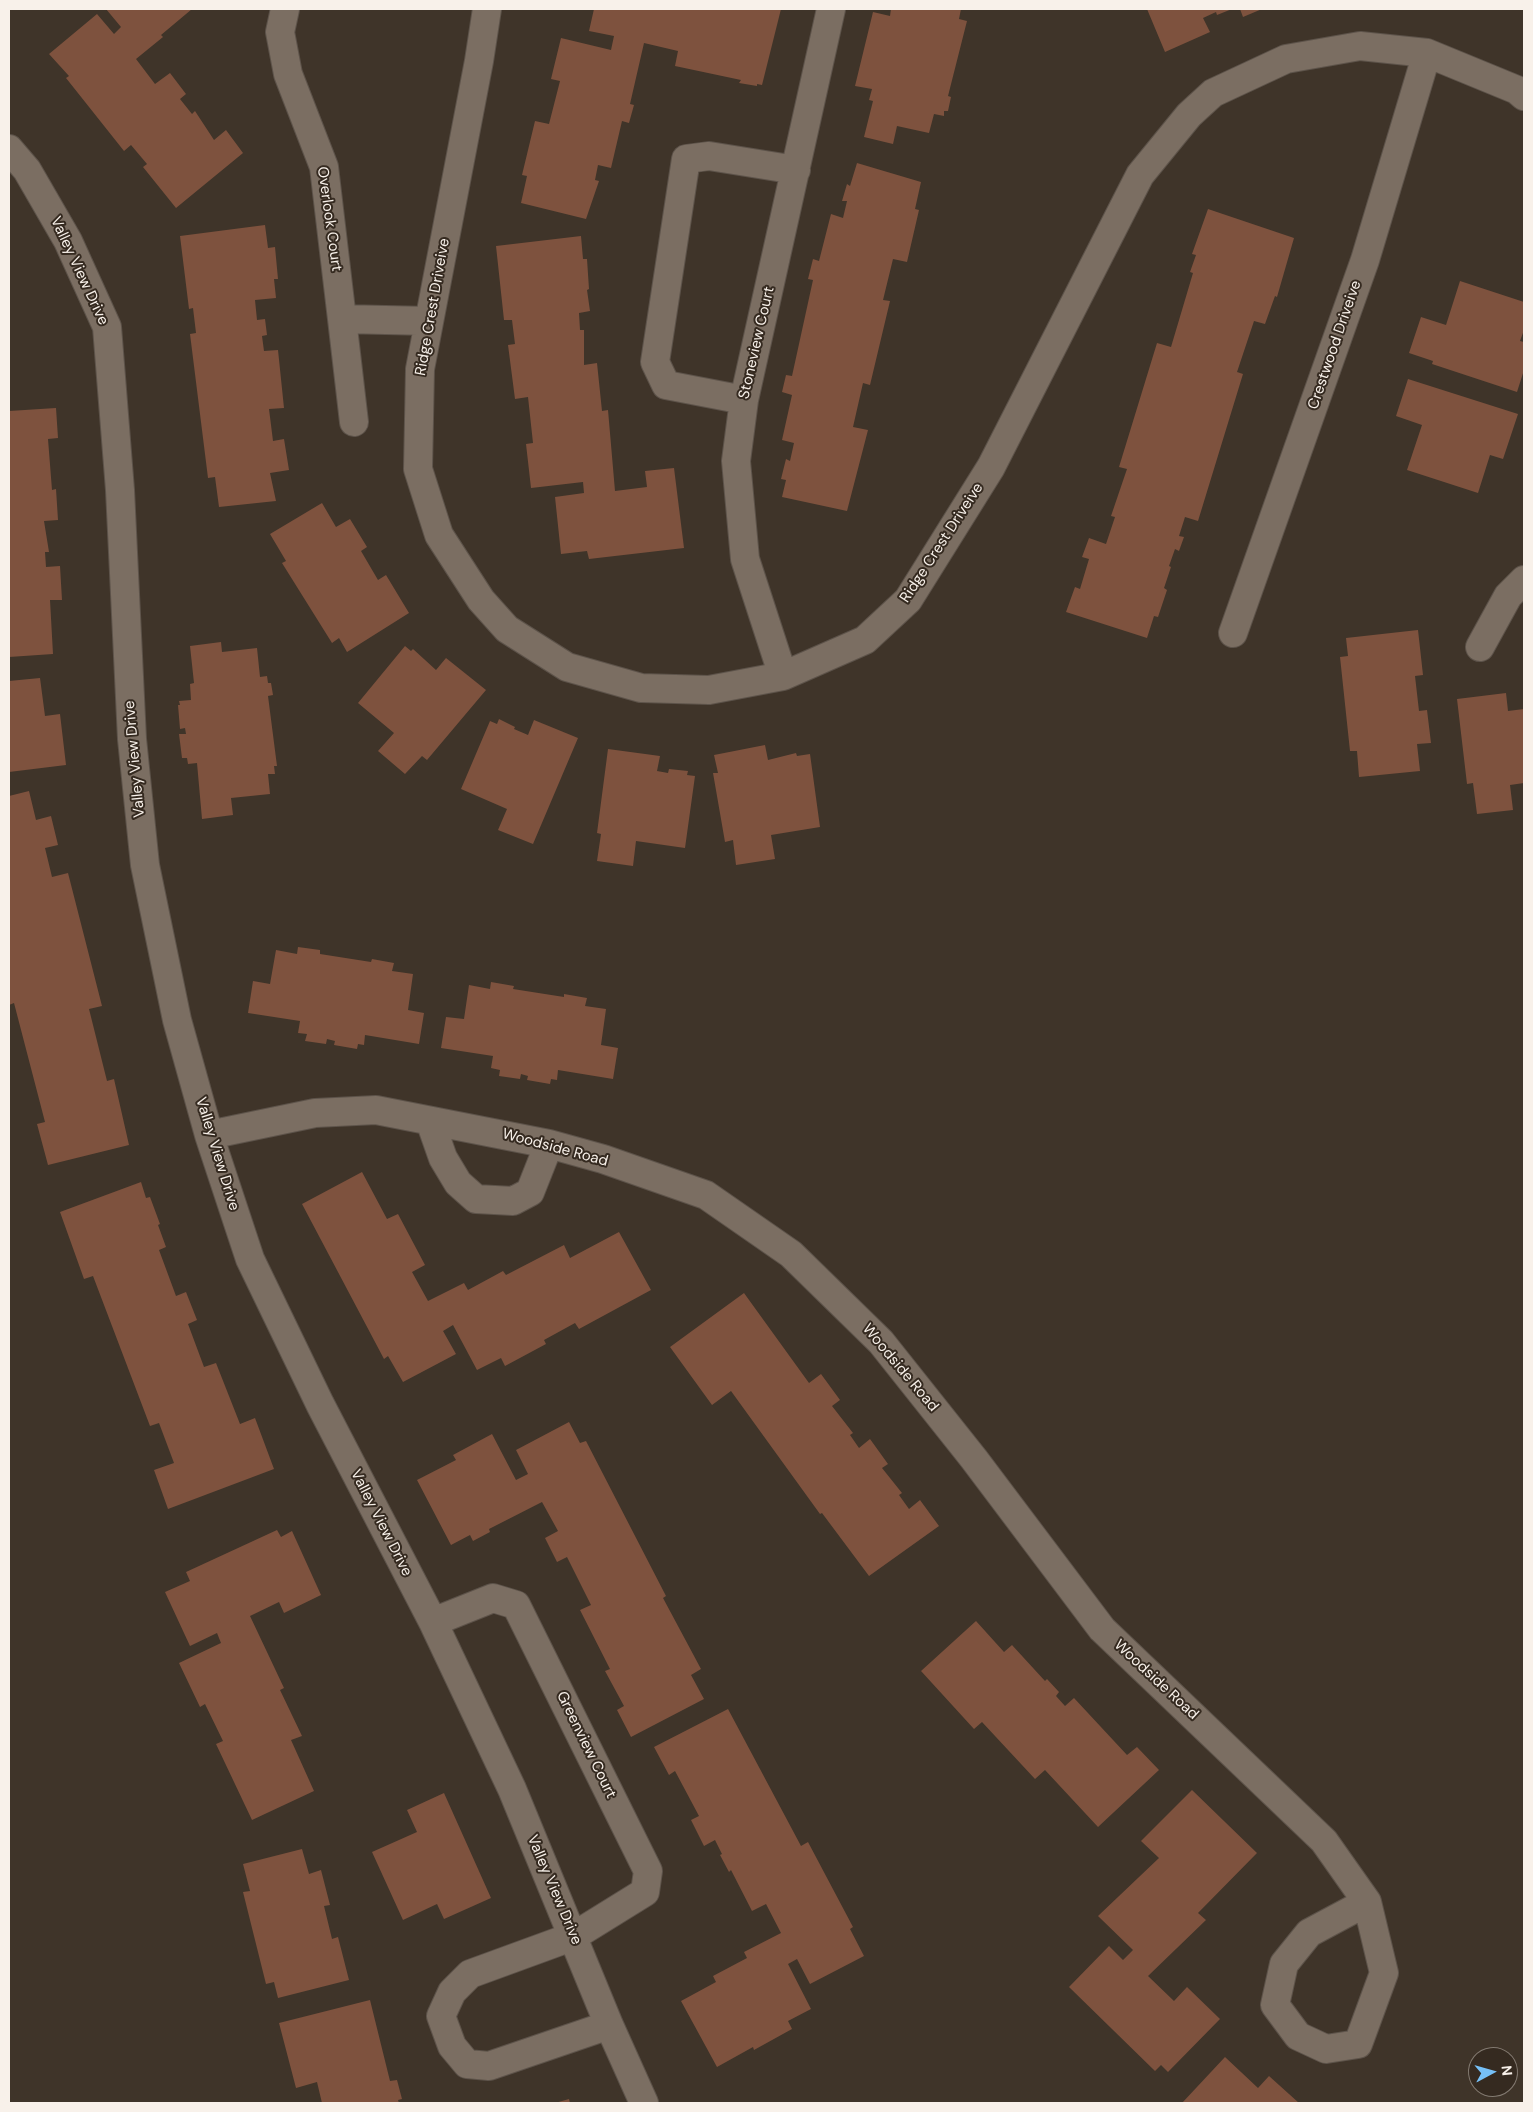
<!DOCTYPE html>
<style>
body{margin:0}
#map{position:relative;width:1533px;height:2112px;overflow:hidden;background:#3f3429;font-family:"DM Sans",sans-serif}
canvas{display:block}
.frame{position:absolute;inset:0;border:10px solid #f8f1ea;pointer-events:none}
.north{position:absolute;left:1468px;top:2047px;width:50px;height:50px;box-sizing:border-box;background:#352a20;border:1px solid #837a71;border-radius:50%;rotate:84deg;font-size:14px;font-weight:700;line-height:20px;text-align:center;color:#f8f1ea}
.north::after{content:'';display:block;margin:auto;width:18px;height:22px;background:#76c0f7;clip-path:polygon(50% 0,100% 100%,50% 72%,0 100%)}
</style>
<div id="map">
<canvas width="1533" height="2112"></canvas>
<div class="frame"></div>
<div class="north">N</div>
</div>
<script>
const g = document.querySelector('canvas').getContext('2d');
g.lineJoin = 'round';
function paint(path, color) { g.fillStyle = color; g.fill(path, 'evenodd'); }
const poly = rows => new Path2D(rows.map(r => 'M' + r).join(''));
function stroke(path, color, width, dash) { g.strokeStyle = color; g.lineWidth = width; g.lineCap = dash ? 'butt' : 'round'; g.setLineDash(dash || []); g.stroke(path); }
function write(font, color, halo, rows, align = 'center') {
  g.font = font + ' "DM Sans",sans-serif'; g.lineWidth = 4; g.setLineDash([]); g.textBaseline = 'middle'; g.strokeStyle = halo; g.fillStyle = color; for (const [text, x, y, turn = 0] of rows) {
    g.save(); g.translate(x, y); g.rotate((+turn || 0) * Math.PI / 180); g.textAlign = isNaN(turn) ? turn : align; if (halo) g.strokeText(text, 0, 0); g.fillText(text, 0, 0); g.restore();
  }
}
paint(poly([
 [106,9,192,9,161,35,163,37,136,59,155,84,170,73,186,94,180,99,192,114,195,111,214,140,226,130,243,153,176,208,143,167,147,164,131,145,124,151,66,78,69,76,49,54,97,14,114,34,121,27],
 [594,9,781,9,762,85,757,84,757,86,739,83,741,80,675,66,678,51,644,43,630,104,634,105,629,123,622,121,611,168,598,165,595,180,599,181,586,219,521,203,527,176,522,175,535,121,549,124,560,81,551,79,561,38,611,50,614,36,589,31],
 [891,9,961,9,959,19,967,21,948,96,951,97,948,111,944,111,944,116,934,114,929,133,897,126,893,144,864,137,873,101,869,100,872,89,855,86,873,12,890,16],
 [1147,9,1232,9,1217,15,1216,12,1203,18,1210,32,1165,52],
 [1240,9,1262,9,1243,17],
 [857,163,921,182,915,209,919,210,907,262,893,259,883,300,890,301,870,385,863,383,853,427,868,430,847,511,782,497,786,480,781,479,786,459,790,461,794,443,782,440,792,395,782,392,786,375,792,376,813,280,808,279,813,259,819,261,831,214,843,218,847,201,842,201,847,184,850,186],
 [1208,209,1294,238,1277,297,1275,296,1265,324,1254,321,1237,372,1243,374,1198,521,1185,517,1179,536,1184,537,1179,551,1175,549,1169,566,1171,567,1164,588,1167,590,1158,617,1154,616,1147,638,1066,612,1075,587,1080,589,1089,559,1082,557,1089,538,1106,544,1115,517,1111,516,1127,469,1119,467,1157,343,1171,347,1193,273,1190,272,1196,255,1192,254],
 [265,225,268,248,275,247,278,279,274,279,276,298,255,300,257,320,265,319,267,335,262,336,264,351,278,350,284,408,269,409,273,441,284,439,289,470,270,473,276,501,219,507,215,477,208,478,190,334,196,333,193,308,189,309,180,236],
 [581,236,583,259,587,259,589,289,587,290,590,311,579,313,580,330,584,330,584,365,597,363,602,411,608,410,615,491,647,487,645,471,674,468,684,548,589,559,587,551,561,554,555,497,584,493,583,482,531,488,526,444,533,443,528,397,515,399,508,345,515,344,512,320,504,320,496,246],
 [1460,281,1524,302,1524,330,1520,341,1524,342,1524,370,1517,392,1432,364,1433,361,1409,353,1421,317,1446,325],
 [1408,379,1518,414,1503,459,1490,455,1478,493,1407,470,1422,425,1396,416],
 [56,408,58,438,48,439,52,490,56,489,58,520,44,521,49,552,45,552,46,567,60,566,62,600,50,600,53,654,9,657,9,411],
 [322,503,336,527,350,519,367,547,361,551,378,580,386,575,409,613,347,652,339,638,332,643,282,563,286,561,270,534],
 [1418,630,1423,675,1415,676,1419,711,1427,710,1431,743,1417,744,1420,771,1359,777,1357,751,1350,751,1340,657,1348,656,1346,638],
 [221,642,222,652,257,648,260,677,267,676,268,683,271,683,273,695,268,696,277,766,274,766,275,774,268,774,270,794,231,798,233,815,202,819,197,763,188,764,187,758,182,758,179,734,186,734,185,728,180,729,178,705,180,705,179,701,191,700,190,684,194,683,190,646],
 [405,646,411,651,413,649,436,670,446,658,486,690,427,760,422,756,405,774,378,751,394,733,358,703],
 [40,678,45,716,60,714,66,765,9,772,9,681],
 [1506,693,1508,711,1524,709,1524,783,1510,785,1513,810,1477,814,1473,783,1467,784,1457,699],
 [499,719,515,727,514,729,528,735,534,720,578,738,533,844,498,830,507,809,461,789,490,721,497,724],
 [765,745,768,760,796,753,797,756,810,754,820,827,771,835,775,859,736,865,733,840,725,842,713,773,718,773,714,755],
 [608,749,660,756,657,771,668,773,669,769,688,771,687,775,695,776,685,848,636,841,633,866,597,861,601,834,597,833],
 [29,791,36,820,51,816,58,845,45,848,52,877,68,873,102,1006,89,1009,107,1081,114,1079,129,1145,48,1165,37,1124,45,1122,14,1003,9,1005,9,796],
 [298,947,320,950,320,954,371,962,372,959,394,963,392,971,413,974,408,1010,424,1013,419,1044,365,1035,364,1045,358,1044,357,1049,334,1045,335,1041,327,1039,326,1044,305,1041,307,1034,298,1033,300,1021,248,1013,253,981,270,984,276,950,297,954],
 [491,982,514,986,513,989,564,997,564,994,587,998,585,1006,606,1009,601,1045,618,1048,613,1079,558,1070,557,1080,551,1079,550,1084,527,1080,528,1076,521,1074,520,1079,499,1076,500,1070,491,1068,493,1056,441,1048,446,1017,464,1019,469,985,490,989],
 [362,1172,387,1219,398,1214,425,1265,412,1272,428,1301,464,1283,468,1290,503,1271,506,1275,564,1245,570,1258,619,1232,651,1290,579,1329,575,1323,544,1340,546,1344,505,1366,501,1358,477,1370,453,1325,443,1331,456,1354,403,1382,388,1356,384,1359,302,1204],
 [141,1182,146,1198,150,1197,160,1224,158,1225,166,1247,159,1250,176,1296,186,1292,197,1320,188,1324,204,1367,216,1363,240,1424,255,1418,274,1469,168,1509,154,1470,174,1463,159,1423,150,1426,93,1276,84,1279,60,1212],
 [744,1293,809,1383,821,1374,840,1400,832,1406,853,1433,850,1435,859,1448,870,1439,888,1464,882,1468,902,1493,899,1495,909,1509,920,1500,939,1526,869,1576,822,1513,820,1514,731,1391,712,1405,670,1347],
 [569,1422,580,1443,586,1441,666,1596,663,1598,701,1669,691,1675,704,1699,631,1737,617,1710,624,1706,605,1671,610,1669,580,1610,591,1605,567,1557,557,1562,545,1538,558,1531,542,1502,489,1529,490,1532,473,1541,470,1535,451,1545,417,1480,456,1460,453,1455,492,1434,516,1480,528,1474,516,1450],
 [277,1530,281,1537,292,1531,321,1595,284,1613,279,1602,250,1616,284,1688,280,1690,302,1736,291,1740,314,1791,252,1820,216,1744,223,1741,205,1704,200,1707,179,1663,221,1643,217,1633,190,1646,165,1592,190,1581,186,1572],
 [976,1621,1004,1652,1012,1645,1045,1681,1047,1679,1059,1692,1056,1696,1065,1706,1074,1698,1127,1755,1137,1747,1159,1770,1098,1827,1045,1770,1035,1779,982,1722,974,1729,921,1671],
 [728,1709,801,1846,808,1842,853,1927,850,1929,864,1956,810,1984,797,1959,788,1964,811,2009,788,2021,792,2029,754,2050,753,2047,717,2067,681,2001,716,1982,713,1976,747,1958,744,1952,781,1933,766,1904,752,1911,731,1870,729,1872,720,1855,722,1854,715,1840,704,1846,691,1820,699,1816,675,1771,669,1775,654,1747],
 [1192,1790,1257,1853,1198,1913,1206,1920,1148,1976,1174,2001,1187,1987,1220,2019,1168,2072,1161,2065,1155,2071,1069,1987,1109,1946,1123,1960,1133,1950,1098,1916,1159,1858,1141,1841],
 [444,1793,491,1898,444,1919,437,1904,403,1920,372,1852,417,1832,407,1810],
 [302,1849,309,1874,321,1870,330,1905,324,1906,332,1939,338,1937,349,1980,278,1998,274,1982,266,1984,243,1892,250,1891,243,1864],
 [370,2000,390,2081,397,2080,402,2099,398,2100,399,2103,322,2103,317,2082,296,2088,279,2023],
 [1225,2057,1258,2088,1269,2076,1299,2103,1182,2103],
 [569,2099,570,2103,555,2103]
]), '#7e523e');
const minor = poly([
 [285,9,280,32,288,74,324,167,342,319,429,321],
 [487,9,479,61,420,369,418,469,439,535,481,600,507,629,567,667,641,688,709,690,783,676,865,640,908,600,991,467,1140,175,1189,115,1213,93,1286,59,1360,46,1427,53,1517,90,1524,96],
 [9,149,27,170,68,241,107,327,120,490,132,739,145,865,177,1020,209,1135,250,1259,320,1404,433,1622,512,1789,609,2025,644,2103],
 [342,319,354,422],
 [744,400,666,385,655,362,686,159,709,156,796,170],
 [1233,633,1365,260,1427,53],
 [1480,647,1508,596,1524,580],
 [783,676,745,559,736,461,744,400,831,9],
 [430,1121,443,1158,458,1183,476,1199,513,1201,530,1192,549,1144],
 [209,1135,315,1113,376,1110,549,1144,603,1159,706,1195,791,1254,881,1342,974,1459,1102,1629,1324,1841,1367,1902,1384,1973,1358,2044,1326,2049,1298,2036,1275,2005,1284,1964,1309,1933,1367,1902],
 [433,1622,493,1598,516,1605,648,1871,645,1892,574,1936,470,1974,452,1992,441,2016,452,2046,467,2064,489,2066,609,2025]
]);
stroke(minor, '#5d534a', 30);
stroke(minor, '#7b6e62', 28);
write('15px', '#f8f1ea', '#352a20', [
 ["Overlook Court",329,219,82],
 ["Valley View Drive",79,271,65],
 ["Ridge Crest Driveive",433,307,-80],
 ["Stoneview Court",757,343,-77],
 ["Crestwood Driveive",1335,345,-71],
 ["Ridge Crest Driveive",942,543,-57],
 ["Valley View Drive",135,759,-95],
 ["Woodside Road",555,1148,15],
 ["Valley View Drive",217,1154,73],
 ["Woodside Road",900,1368,50],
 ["Valley View Drive",381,1523,63],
 ["Woodside Road",1156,1680,43],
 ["Greenview Court",586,1745,64],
 ["Valley View Drive",554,1890,67]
]);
</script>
